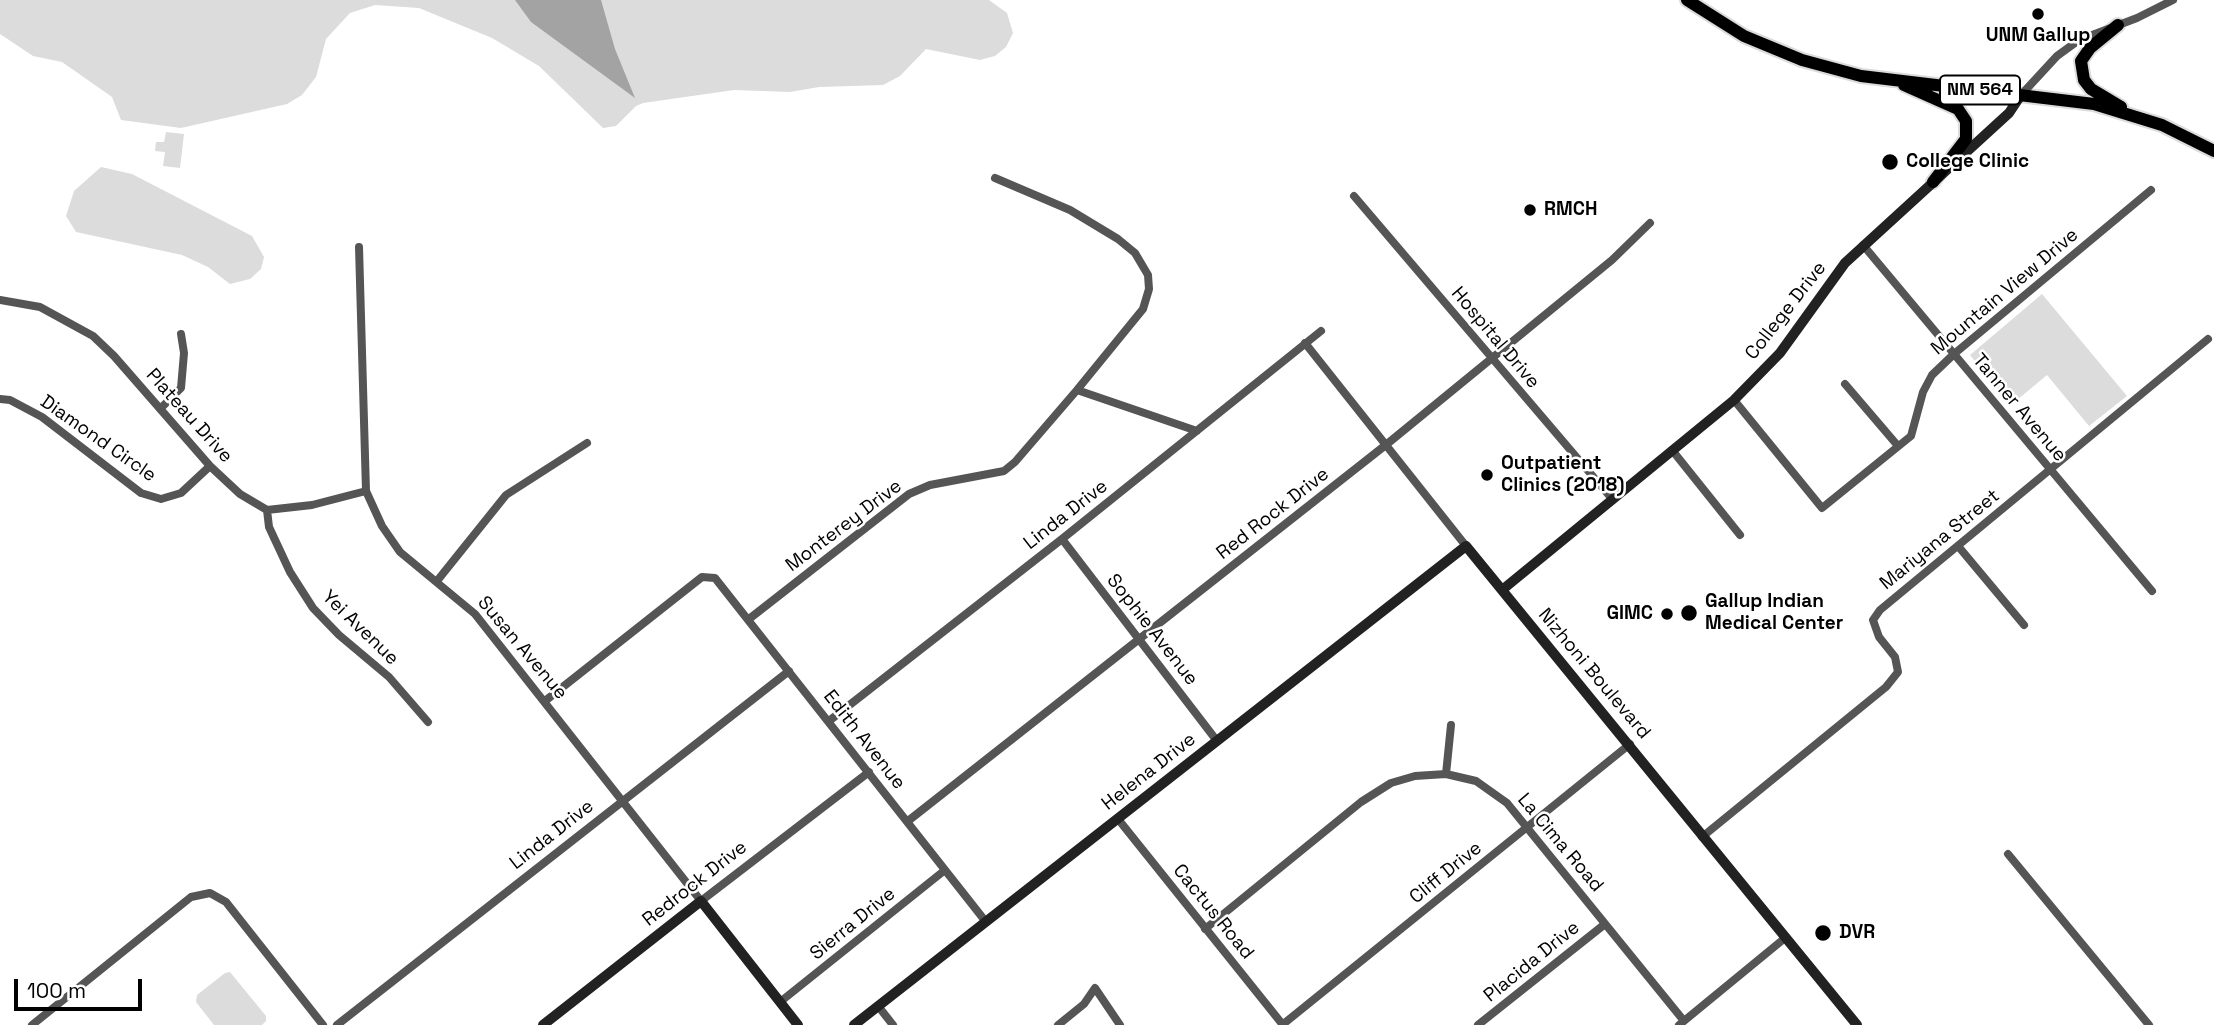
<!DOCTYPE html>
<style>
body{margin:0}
#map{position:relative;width:2214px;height:1025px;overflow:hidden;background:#fff;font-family:"Space Grotesk",sans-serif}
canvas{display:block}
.scale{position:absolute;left:14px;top:979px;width:128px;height:32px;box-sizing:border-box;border:4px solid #000;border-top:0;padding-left:9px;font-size:21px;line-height:24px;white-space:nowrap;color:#000;-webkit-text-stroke:5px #fff;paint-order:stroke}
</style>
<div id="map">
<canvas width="2214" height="1025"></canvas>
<div class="scale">100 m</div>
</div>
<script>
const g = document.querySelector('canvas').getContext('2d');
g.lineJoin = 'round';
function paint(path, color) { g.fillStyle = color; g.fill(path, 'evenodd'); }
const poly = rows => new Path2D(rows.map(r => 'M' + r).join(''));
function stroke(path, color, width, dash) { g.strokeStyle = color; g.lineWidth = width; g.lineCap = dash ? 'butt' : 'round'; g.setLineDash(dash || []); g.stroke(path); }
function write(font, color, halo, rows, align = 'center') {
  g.font = font + ' "Space Grotesk",sans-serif'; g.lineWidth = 5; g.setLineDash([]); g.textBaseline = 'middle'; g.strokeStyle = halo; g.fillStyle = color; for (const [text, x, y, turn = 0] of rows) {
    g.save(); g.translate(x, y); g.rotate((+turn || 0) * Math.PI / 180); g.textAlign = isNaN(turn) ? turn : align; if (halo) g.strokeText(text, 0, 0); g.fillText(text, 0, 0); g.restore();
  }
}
paint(poly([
 [0,0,989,0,1007,13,1013,33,1006,47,995,56,980,60,926,49,900,76,883,85,819,87,790,92,734,90,643,103,636,106,616,126,603,128,539,66,492,38,419,8,375,5,350,13,326,39,316,77,302,95,287,104,181,128,121,120,112,97,62,62,33,56,0,34],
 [166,132,184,134,180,168,163,166,165,152,155,151,156,142,164,142],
 [101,167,132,174,252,236,264,257,261,269,250,279,230,284,208,267,182,255,76,232,66,216,74,191],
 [2042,294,2127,396,2089,426,2047,375,2011,405,1970,355],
 [230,972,266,1016,266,1021,262,1025,214,1025,196,1002,197,995,225,973]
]), '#dcdcdc');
paint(poly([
 [515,0,601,0,615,49,635,98,531,22]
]), '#a3a3a3');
const primary = poly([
 [1687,0,1744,36,1802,60,1861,76,2094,104,2162,125,2214,151],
 [2118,25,2090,48,2081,61,2084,80,2091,89,2121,107],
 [1904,85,1958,109,1966,121,1966,139,1933,182]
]);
stroke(primary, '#dbdbdb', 16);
stroke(poly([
 [2021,95,2057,56,2079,40,2137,18,2173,0],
 [1354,196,1613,500],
 [1863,245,2152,591],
 [359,247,366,491,382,526,400,552,475,614,701,901,869,772],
 [0,300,40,307,93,336,114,356,210,466,240,494,267,510,312,505,366,491],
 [1305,343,1466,546],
 [1845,384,1898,446],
 [1077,390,1197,431],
 [0,399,10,400,42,417,141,493,161,499,181,493,210,466],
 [1734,400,1822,508,1911,436,1923,392,1932,375,1954,354,2151,190],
 [160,409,181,388,184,353,181,334],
 [1672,450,1740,535],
 [267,510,269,527,290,572,313,608,339,635,389,677,428,722],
 [1062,539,1217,741],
 [1958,546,2024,625],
 [437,581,506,495,587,443],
 [749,619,909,494,930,485,1004,471,1015,462,1077,390,1143,309,1149,289,1148,275,1135,253,1118,239,1070,210,995,178],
 [545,701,702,577,715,578,986,922],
 [829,721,1062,539,1321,331],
 [1446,774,1451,725],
 [1118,819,1283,1025],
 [908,821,1387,444,1612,260,1650,223],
 [1702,837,1886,687,1898,672,1895,657,1879,637,1873,620,1880,610,2208,339],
 [2008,854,2149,1025],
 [1205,929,1361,802,1391,783,1415,776,1446,774,1476,781,1507,803,1684,1021],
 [780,1002,945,870],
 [878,1006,893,1025],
 [32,1025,191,897,210,893,226,902,323,1025],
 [337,1025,789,671],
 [1058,1025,1084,1004,1095,988,1120,1025],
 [1282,1025,1630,744],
 [1478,1025,1605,924],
 [1679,1025,1785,938]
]), '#555', 8);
stroke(poly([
 [1502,590,1734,400,1780,353,1845,263,2009,113,2021,95],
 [543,1025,701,901,798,1025],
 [854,1025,1466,546,1857,1025]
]), '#222', 10);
stroke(primary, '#000', 12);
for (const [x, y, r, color] of [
 [2038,14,7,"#000"],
 [1890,162,9,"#000"],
 [1530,210,7,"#000"],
 [1487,475,7,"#000"],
 [1689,613,9,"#000"],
 [1667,614,7,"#000"],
 [1823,933,9,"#000"]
]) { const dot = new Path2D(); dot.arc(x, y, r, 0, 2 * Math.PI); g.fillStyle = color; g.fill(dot); stroke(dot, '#fff', 2.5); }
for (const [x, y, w] of [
 [1980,90,80]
]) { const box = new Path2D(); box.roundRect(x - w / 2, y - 14.5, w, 29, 5); g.fillStyle = '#fff'; g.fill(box); stroke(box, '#000', 2); }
write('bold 18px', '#000', null, [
 ["NM 564",1980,90]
]);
write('bold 19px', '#000', '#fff', [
 ["UNM Gallup",2038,36,"center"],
 ["College Clinic",1906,162],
 ["RMCH",1544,210],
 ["Outpatient",1501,464],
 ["Clinics (2018)",1501,486],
 ["Gallup Indian",1705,602],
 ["Medical Center",1705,624],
 ["GIMC",1653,614,"right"],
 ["DVR",1839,933]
], 'left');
write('19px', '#000', '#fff', [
 ["Mountain View Drive",2005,292,-40],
 ["College Drive",1786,311,-52],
 ["Hospital Drive",1495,338,50],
 ["Tanner Avenue",2019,408,50],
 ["Plateau Drive",189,416,48],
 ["Diamond Circle",98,439,35],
 ["Red Rock Drive",1273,514,-38],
 ["Linda Drive",1066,515,-38],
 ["Monterey Drive",844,526,-37],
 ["Mariyana Street",1940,540,-39],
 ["Yei Avenue",360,628,44],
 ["Sophie Avenue",1152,630,52],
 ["Susan Avenue",522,648,50],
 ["Nizhoni Boulevard",1594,674,50],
 ["Edith Avenue",864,740,52],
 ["Helena Drive",1149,772,-38],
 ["Linda Drive",552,835,-38],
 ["La Cima Road",1560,843,50],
 ["Cliff Drive",1446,873,-39],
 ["Redrock Drive",695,884,-38],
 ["Cactus Road",1213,912,51],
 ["Sierra Drive",853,924,-39],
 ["Placida Drive",1532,962,-39]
]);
</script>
